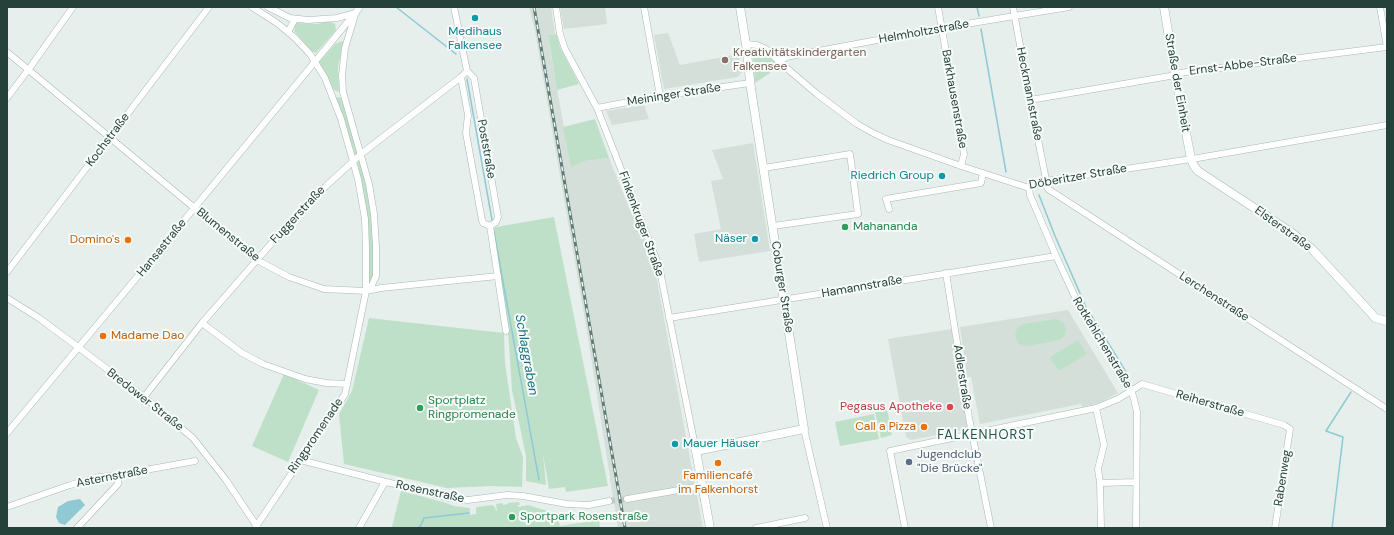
<!DOCTYPE html>
<meta charset="utf-8">
<style>
body{margin:0}
#map{position:relative;width:1394px;height:535px;overflow:hidden;background:#e6efeb;font-family:"DM Sans",sans-serif}
canvas{display:block}
.frame{position:absolute;inset:0;border:8px solid #24423a;pointer-events:none}
</style>
<div id="map">
<canvas width="1394" height="535"></canvas>
<div class="frame"></div>
</div>
<script>
const g = document.querySelector('canvas').getContext('2d');
g.lineJoin = 'round';
function paint(path, color) { g.fillStyle = color; g.fill(path, 'evenodd'); }
const poly = rows => new Path2D(rows.map(r => 'M' + r).join(''));
function stroke(path, color, width, dash) { g.strokeStyle = color; g.lineWidth = width; g.lineCap = dash ? 'butt' : 'round'; g.setLineDash(dash || []); g.stroke(path); }
function write(font, color, halo, rows, align = 'center') {
  g.font = font + ' "DM Sans",sans-serif'; g.lineWidth = 4; g.setLineDash([]); g.textBaseline = 'middle'; g.strokeStyle = halo; g.fillStyle = color; for (const [text, x, y, turn = 0] of rows) {
    g.save(); g.translate(x, y); g.rotate((+turn || 0) * Math.PI / 180); g.textAlign = isNaN(turn) ? turn : align; if (halo) g.strokeText(text, 0, 0); g.fillText(text, 0, 0); g.restore();
  }
}
paint(poly([
 [529,7,551,7,555,34,548,35,550,50,571,166,585,161,609,158,632,215,635,215,655,270,703,528,618,528,587,332,535,31],
 [560,7,605,7,607,24,564,29],
 [668,33,680,65,739,54,742,72,738,77,664,89,654,35],
 [644,105,649,119,612,125,606,111],
 [753,143,770,251,699,262,694,234,721,229,711,181,723,179,712,150],
 [1068,310,1118,393,1102,402,1083,407,1081,404,980,424,971,377,967,377,960,327],
 [952,329,968,429,911,440,906,437,888,339]
]), '#d4dfda');
paint(poly([
 [329,21,335,24,336,30,316,53,312,51,294,31,295,25,297,23,318,24],
 [557,34,560,47,579,84,557,90,548,35],
 [342,41,343,43,338,67,339,89,338,92,333,89,319,62,335,44],
 [757,50,762,50,768,54,780,66,755,83,753,53],
 [337,97,341,98,359,153,357,155,355,154,336,98],
 [595,119,609,158,585,161,571,167,563,127],
 [357,160,359,160,368,191,373,232,374,273,370,283,369,282,362,186],
 [554,217,608,486,566,492,565,487,549,489,543,454,546,485,526,481,526,456,512,390,508,330,491,231,496,227],
 [369,318,504,333,505,363,516,438,523,457,522,487,490,486,447,488,344,464,339,414,352,391],
 [1057,319,1064,323,1066,329,1065,335,1059,340,1028,346,1019,344,1015,336,1017,328,1024,324],
 [1078,340,1087,354,1059,371,1050,357],
 [284,374,319,390,288,462,252,446],
 [887,409,892,435,881,438,875,412],
 [874,414,879,439,840,446,835,422],
 [401,491,443,502,454,506,470,508,470,515,476,514,476,508,477,507,492,505,495,507,496,511,497,510,496,504,503,503,503,505,508,504,508,503,519,502,520,505,518,505,518,507,528,505,551,512,551,516,558,518,560,526,599,520,600,528,404,528,392,527]
]), '#bfe0c8');
paint(poly([
 [80,499,85,505,65,525,59,523,56,517,58,507,68,501]
]), '#8ec9d4');
stroke(poly([
 [396,7,456,54],
 [977,7,979,16],
 [981,29,1006,172],
 [467,79,492,220],
 [1039,195,1055,236,1086,307,1126,372],
 [494,232,539,480],
 [418,528,421,525,424,518,469,513],
 [1332,528,1343,437,1326,431,1351,392]
]), '#8ec9d4', 1.5);
stroke(poly([
 [609,501,627,499]
]), '#bfccc8', 6, [6, 3]);
const street = poly([
 [252,7,277,23,295,38,310,54,325,78,341,119,358,179,365,219,366,248,366,291,345,394,255,528],
 [268,7,290,18,308,20,337,18,356,13],
 [454,7,467,71,474,78,498,217,496,222,490,226],
 [556,7,560,34,565,49,597,108,659,266,696,451],
 [644,7,660,96],
 [938,7,964,154,961,166],
 [1013,7,1030,100,1048,189,1387,409],
 [1380,7,1387,47],
 [355,15,345,48,342,75,343,92,369,184,374,214,376,246,376,276,372,285,367,290],
 [288,32,295,19],
 [746,44,757,45,766,49,783,65,817,94,857,124,873,133,888,140,961,166,1026,187,1031,187,1046,181,1198,158,1387,125],
 [7,52,257,260,289,277,324,289,366,291,381,288,498,276],
 [780,62,786,57,942,28,1069,7],
 [461,77,468,115,466,133,482,220,483,223,490,226],
 [7,98,31,66,73,7],
 [1030,100,1170,76,1180,73,1387,47],
 [597,108,660,96,750,83],
 [764,168,850,154,858,214,773,226],
 [1029,188,1030,195,1056,256,1082,312,1131,390,1134,399,1137,412,1136,528],
 [889,209,886,199,981,183,983,173],
 [490,226,506,331],
 [7,272,209,7],
 [946,273,969,418,991,528],
 [7,298,39,318,78,347,144,397,193,438,226,480,258,528],
 [669,318,1056,256],
 [202,323,242,353,263,364,305,379,326,383,347,384],
 [144,397,202,323,290,222,326,186,361,154,461,77,467,71],
 [1096,408,1104,445,1098,469,1100,483,1101,528],
 [804,429,827,528],
 [7,433,158,252,360,7],
 [300,460,449,498,468,500,507,495,523,496,567,504,589,505,609,501],
 [1100,483,1136,482],
 [627,499,702,486],
 [7,507,70,485,99,477,118,475,195,461],
 [77,528,118,484,118,475],
 [359,528,385,482],
 [756,528,805,518],
 [905,528,890,451,1096,408,1118,399,1142,384,1284,425,1290,429,1275,528]
]);
const secondary = poly([
 [1164,7,1175,74,1191,159,1194,166,1198,171,1291,232,1312,249,1371,313,1375,318,1387,321],
 [710,528,696,451,804,429,751,89,746,44,740,7]
]);
stroke(street, '#a8b8b2', 7);
stroke(secondary, '#a4bbb3', 9);
stroke(street, '#fff', 6);
stroke(secondary, '#fff', 8);
const rail = poly([
 [534,7,625,528]
]);
stroke(rail, '#5f7d75', 3);
stroke(rail, '#f7fbf9', 1.5, [4.5]);
for (const [x, y, r, color] of [
 [475,18,4,"#0f9aa8"],
 [725,60,4,"#8d6e63"],
 [942,176,4,"#0f9aa8"],
 [845,227,4,"#2e9e5b"],
 [755,239,4,"#0f9aa8"],
 [128,240,4,"#e8710a"],
 [103,336,4,"#e8710a"],
 [950,407,4,"#e0444e"],
 [420,408,4,"#2e9e5b"],
 [924,427,4,"#e8710a"],
 [675,444,4,"#0f9aa8"],
 [909,462,4,"#5c6f8a"],
 [718,463,4,"#e8710a"],
 [512,517,4,"#2e9e5b"]
]) { const dot = new Path2D(); dot.arc(x, y, r, 0, 2 * Math.PI); g.fillStyle = color; g.fill(dot); stroke(dot, '#f7fbf9', 1.5); }
write('12px', '#0d838f', '#f7fbf9', [
 ["Medihaus",475,32,"center"],
 ["Falkensee",475,46,"center"],
 ["Riedrich Group",934,176],
 ["Näser",747,239],
 ["Mauer Häuser",683,444,"left"]
], 'right');
write('12px', '#24423a', '#f7fbf9', [
 ["Helmholtzstraße",924,32,-10],
 ["Ernst-Abbe-Straße",1243,65,-7],
 ["Straße der Einheit",1177,83,80],
 ["Heckmannstraße",1029,94,79],
 ["Meininger Straße",674,95,-9],
 ["Barkhausenstraße",954,99,80],
 ["Kochstraße",108,140,-53],
 ["Poststraße",486,149,80],
 ["Döberitzer Straße",1078,177,-10],
 ["Fuggerstraße",298,215,-47],
 ["Finkenkruger Straße",641,224,70],
 ["Elsterstraße",1283,229,36],
 ["Blumenstraße",228,235,39],
 ["Hansastraße",162,248,-51],
 ["Coburger Straße",782,287,81],
 ["Hamannstraße",862,287,-10],
 ["Lerchenstraße",1214,297,33],
 ["Rotkehlchenstraße",1102,343,59],
 ["Adlerstraße",962,377,81],
 ["Bredower Straße",145,400,38],
 ["Reiherstraße",1210,404,16],
 ["Ringpromenade",316,436,-56],
 ["Asternstraße",112,477,-11],
 ["Rabenweg",1283,478,-81],
 ["Rosenstraße",430,492,12]
]);
write('12px', '#785e54', '#f7fbf9', [
 ["Kreativitätskindergarten",733,53],
 ["Falkensee",733,67]
], 'left');
write('12px', '#27864d', '#f7fbf9', [
 ["Mahananda",853,227],
 ["Sportplatz",428,401],
 ["Ringpromenade",428,415],
 ["Sportpark Rosenstraße",520,517]
], 'left');
write('12px', '#c56008', '#f7fbf9', [
 ["Domino's",120,240],
 ["Madame Dao",111,336,"left"],
 ["Call a Pizza",916,427],
 ["Familiencafé",718,476,"center"],
 ["im Falkenhorst",718,490,"center"]
], 'right');
write('12px', '#be3a42', '#f7fbf9', [
 ["Pegasus Apotheke",942,407]
], 'right');
write('12px', '#4e5e75', '#f7fbf9', [
 ["Jugendclub",917,455],
 ["\"Die Brücke\"",917,469]
], 'left');
write('italic 13px', '#1c6f80', '#f7fbf9', [
 ["Schlaggraben",526,355,80]
]);
g.letterSpacing = '1px';
write('13px', '#1f5548', '#f7fbf9', [
 ["FALKENHORST",986,436]
]);
g.letterSpacing = '0px';
</script>
